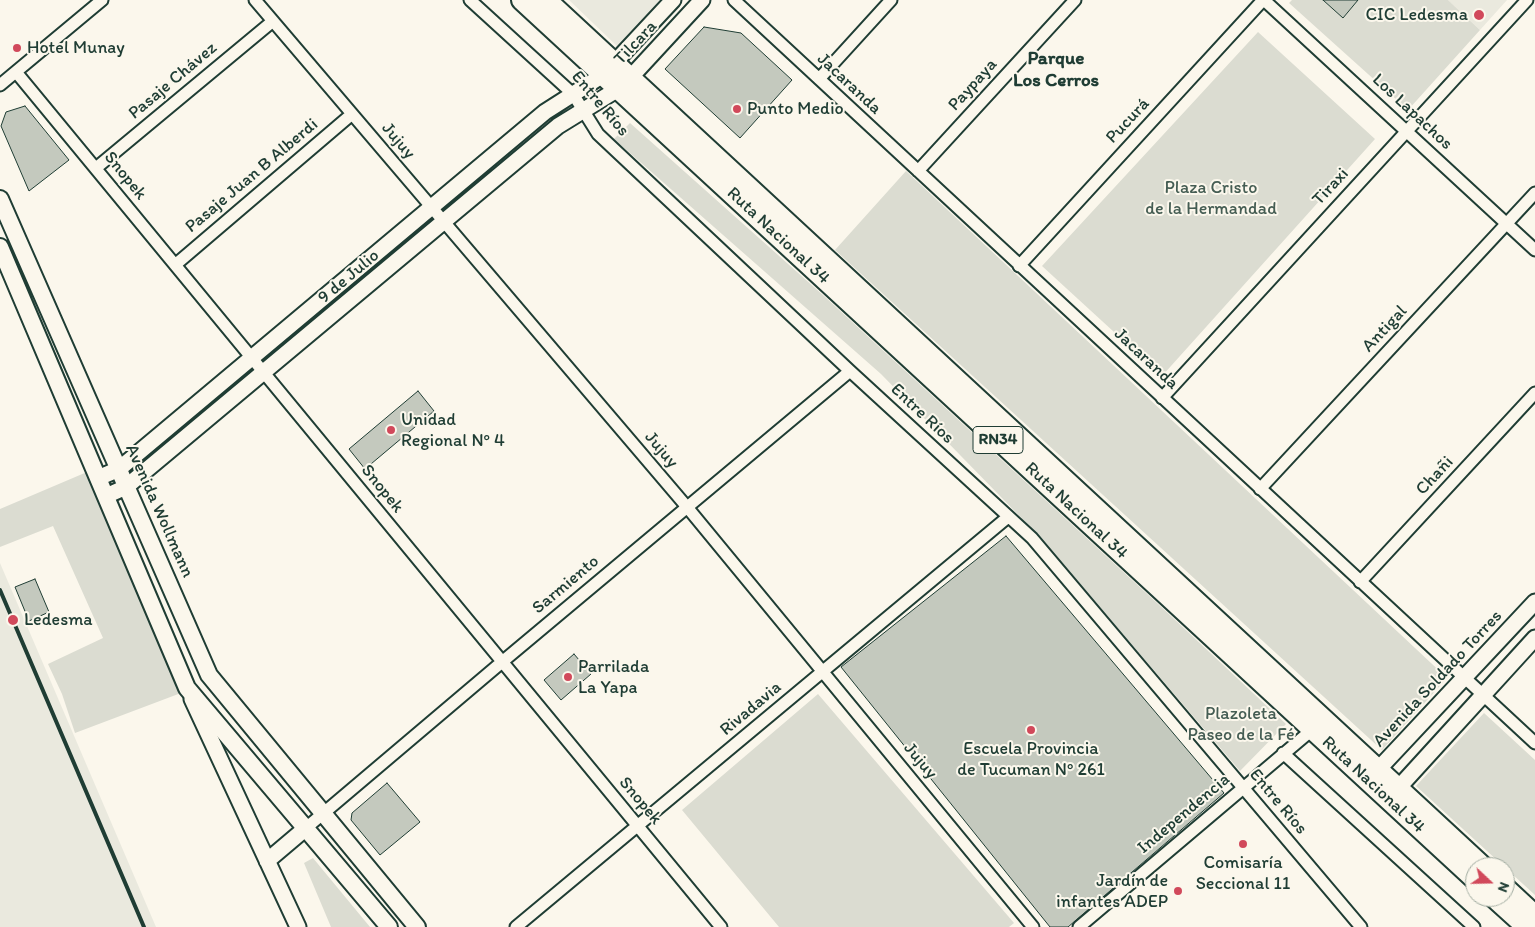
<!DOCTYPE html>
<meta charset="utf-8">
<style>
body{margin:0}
#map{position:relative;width:1535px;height:927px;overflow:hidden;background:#fbf7ec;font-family:Itim,sans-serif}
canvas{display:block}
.north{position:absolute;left:1465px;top:857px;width:50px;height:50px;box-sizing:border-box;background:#fbf7ec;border:1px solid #a3ada2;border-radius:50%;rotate:111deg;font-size:14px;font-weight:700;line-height:20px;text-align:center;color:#1f3d34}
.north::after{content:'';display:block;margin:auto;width:18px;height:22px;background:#d1495b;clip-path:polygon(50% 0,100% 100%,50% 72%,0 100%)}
</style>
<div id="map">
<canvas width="1535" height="927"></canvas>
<div class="north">N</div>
</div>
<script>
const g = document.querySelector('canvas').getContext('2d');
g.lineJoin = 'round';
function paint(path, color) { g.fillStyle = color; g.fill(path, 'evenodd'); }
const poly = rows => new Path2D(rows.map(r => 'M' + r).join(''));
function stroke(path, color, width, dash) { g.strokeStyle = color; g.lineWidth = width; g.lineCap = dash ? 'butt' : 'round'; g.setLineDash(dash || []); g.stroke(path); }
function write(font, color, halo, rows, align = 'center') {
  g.font = font + ' Itim,sans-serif'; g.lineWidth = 4; g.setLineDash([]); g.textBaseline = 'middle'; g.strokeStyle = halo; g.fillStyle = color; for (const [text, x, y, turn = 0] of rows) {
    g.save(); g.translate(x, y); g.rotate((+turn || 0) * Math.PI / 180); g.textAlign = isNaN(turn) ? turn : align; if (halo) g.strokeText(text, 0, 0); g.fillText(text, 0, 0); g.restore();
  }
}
paint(poly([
 [569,0,664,0,618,47],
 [1448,0,1507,0,1480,30],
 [0,563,156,927,0,927]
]), '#eae9de');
paint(poly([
 [1292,0,1323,0,1343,18,1358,0,1448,0,1480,30,1408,110,1289,3],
 [1258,32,1375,139,1162,376,1042,266],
 [630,123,824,296,1156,602,1286,724,1240,771,1039,536,881,374,614,139],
 [906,171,1447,678,1382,750,835,250],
 [87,472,181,693,75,733,62,694,48,664,103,638,53,526,0,547,0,509],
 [818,694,1014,923,1009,927,779,927,682,810],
 [1484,713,1535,760,1535,895,1416,786],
 [313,858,370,927,331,927,304,863]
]), '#dbdcd1');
const building = poly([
 [1323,0,1358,0,1343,18,1323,0],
 [704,27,741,33,792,80,740,138,665,69,704,27],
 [25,106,69,160,29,191,1,126,6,112,25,106],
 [418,391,434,411,365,469,349,449,418,391],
 [1006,536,1224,793,1068,927,1050,927,841,667,1006,536],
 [35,579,49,612,29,621,15,587,35,579],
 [574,654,591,674,561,700,544,680,574,654],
 [387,783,420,822,380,855,351,820,352,813,387,783]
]);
paint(building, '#c4c9be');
stroke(building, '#1f3d34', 1);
const minor = poly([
 [255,0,687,507,1033,927],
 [470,0,573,94,598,134,850,371,1032,538,1361,927],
 [734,0,1535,743],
 [1264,0,1535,250],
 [16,72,721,927],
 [819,79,891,0],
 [0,85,102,0],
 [96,168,273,21],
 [918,171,1075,0],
 [175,265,352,114],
 [1019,266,1263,0],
 [1162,398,1527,0],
 [1260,489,1535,193],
 [1360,582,1535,393],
 [1283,753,1474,927],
 [306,828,502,662,850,371],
 [516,927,1008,517],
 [1079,927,1313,729]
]);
const tertiary = poly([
 [98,478,119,469,545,112,603,75,673,0],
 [106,496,126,487,558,126,618,89,630,78,702,0],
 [192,699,298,927],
 [1372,776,1535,602],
 [1391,796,1535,638],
 [267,861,306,828]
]);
const secondary = poly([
 [0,199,209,675,417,927],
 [0,247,187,688,389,927]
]);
const trunk = poly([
 [522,0,1475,879],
 [546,0,1483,867],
 [1505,888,1535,916],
 [1494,897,1527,927]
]);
stroke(minor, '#1f3d34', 15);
stroke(tertiary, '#1f3d34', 19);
stroke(secondary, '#1f3d34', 20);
stroke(trunk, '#1f3d34', 24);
stroke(minor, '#fbf7ec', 11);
stroke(tertiary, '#fbf7ec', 15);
stroke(secondary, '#fbf7ec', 16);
stroke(trunk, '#fbf7ec', 20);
stroke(poly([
 [0,590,144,927]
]), '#1f3d34', 4);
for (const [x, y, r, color] of [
 [1479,15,6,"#d1495b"],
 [17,48,5,"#d1495b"],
 [737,109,5,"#d1495b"],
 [391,430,5,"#d1495b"],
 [13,620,6,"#d1495b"],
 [568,677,5,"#d1495b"],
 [1031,730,5,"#d1495b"],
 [1243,844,5,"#d1495b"],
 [1178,891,5,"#d1495b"]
]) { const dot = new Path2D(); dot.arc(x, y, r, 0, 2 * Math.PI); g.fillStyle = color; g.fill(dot); stroke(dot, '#fbf7ec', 2); }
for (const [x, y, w] of [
 [998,440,50]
]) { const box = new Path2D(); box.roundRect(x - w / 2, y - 13.5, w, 27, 4); g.fillStyle = '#fbf7ec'; g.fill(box); stroke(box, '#1f3d34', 1); }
write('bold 16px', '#1f3d34', null, [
 ["RN34",998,440]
]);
write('18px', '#1f3d34', '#fbf7ec', [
 ["CIC Ledesma",1468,15,"right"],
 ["Hotel Munay",27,48],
 ["Punto Medio",747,109],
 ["Unidad",401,420],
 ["Regional Nº 4",401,441],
 ["Ledesma",24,620],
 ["Parrilada",578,667],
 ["La Yapa",578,688],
 ["Escuela Provincia",1031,749,"center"],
 ["de Tucuman Nº 261",1031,770,"center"],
 ["Comisaría",1243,863,"center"],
 ["Seccional 11",1243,884,"center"],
 ["Jardín de",1168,881,"right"],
 ["infantes ADEP",1168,902,"right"]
], 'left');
write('18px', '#1f3d34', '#fbf7ec', [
 ["Tilcara",636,43,-47],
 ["Pasaje Chávez",173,81,-40],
 ["Jacaranda",849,84,43],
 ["Paypaya",973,85,-48],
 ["Entre Ríos",600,104,50],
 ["Los Lapachos",1412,112,43],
 ["Pucurá",1128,121,-47],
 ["Jujuy",398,141,50],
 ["Snopek",125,176,51],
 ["Pasaje Juan B Alberdi",252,176,-40],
 ["Tiraxi",1331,187,-47],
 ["Ruta Nacional 34",778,236,43],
 ["9 de Julio",349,277,-40],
 ["Antigal",1385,329,-47],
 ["Jacaranda",1146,359,43],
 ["Entre Ríos",922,414,43],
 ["Jujuy",661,450,50],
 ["Chañi",1435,476,-47],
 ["Snopek",382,489,51],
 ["Avenida Wollmann",159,511,66],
 ["Ruta Nacional 34",1076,511,43],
 ["Sarmiento",566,585,-40],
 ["Avenida Soldado Torres",1438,679,-47],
 ["Rivadavia",751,709,-40],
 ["Jujuy",920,761,50],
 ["Ruta Nacional 34",1373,785,43],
 ["Snopek",640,801,50],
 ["Entre Ríos",1278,802,50],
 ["Independencia",1184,814,-40]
]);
write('18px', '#455d53', '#fbf7ec', [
 ["Plaza Cristo",1211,188],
 ["de la Hermandad",1211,209],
 ["Plazoleta",1241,714],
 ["Paseo de la Fé",1241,735]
]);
write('bold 19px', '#1f3d34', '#fbf7ec', [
 ["Parque",1056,59],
 ["Los Cerros",1056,81]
]);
</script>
